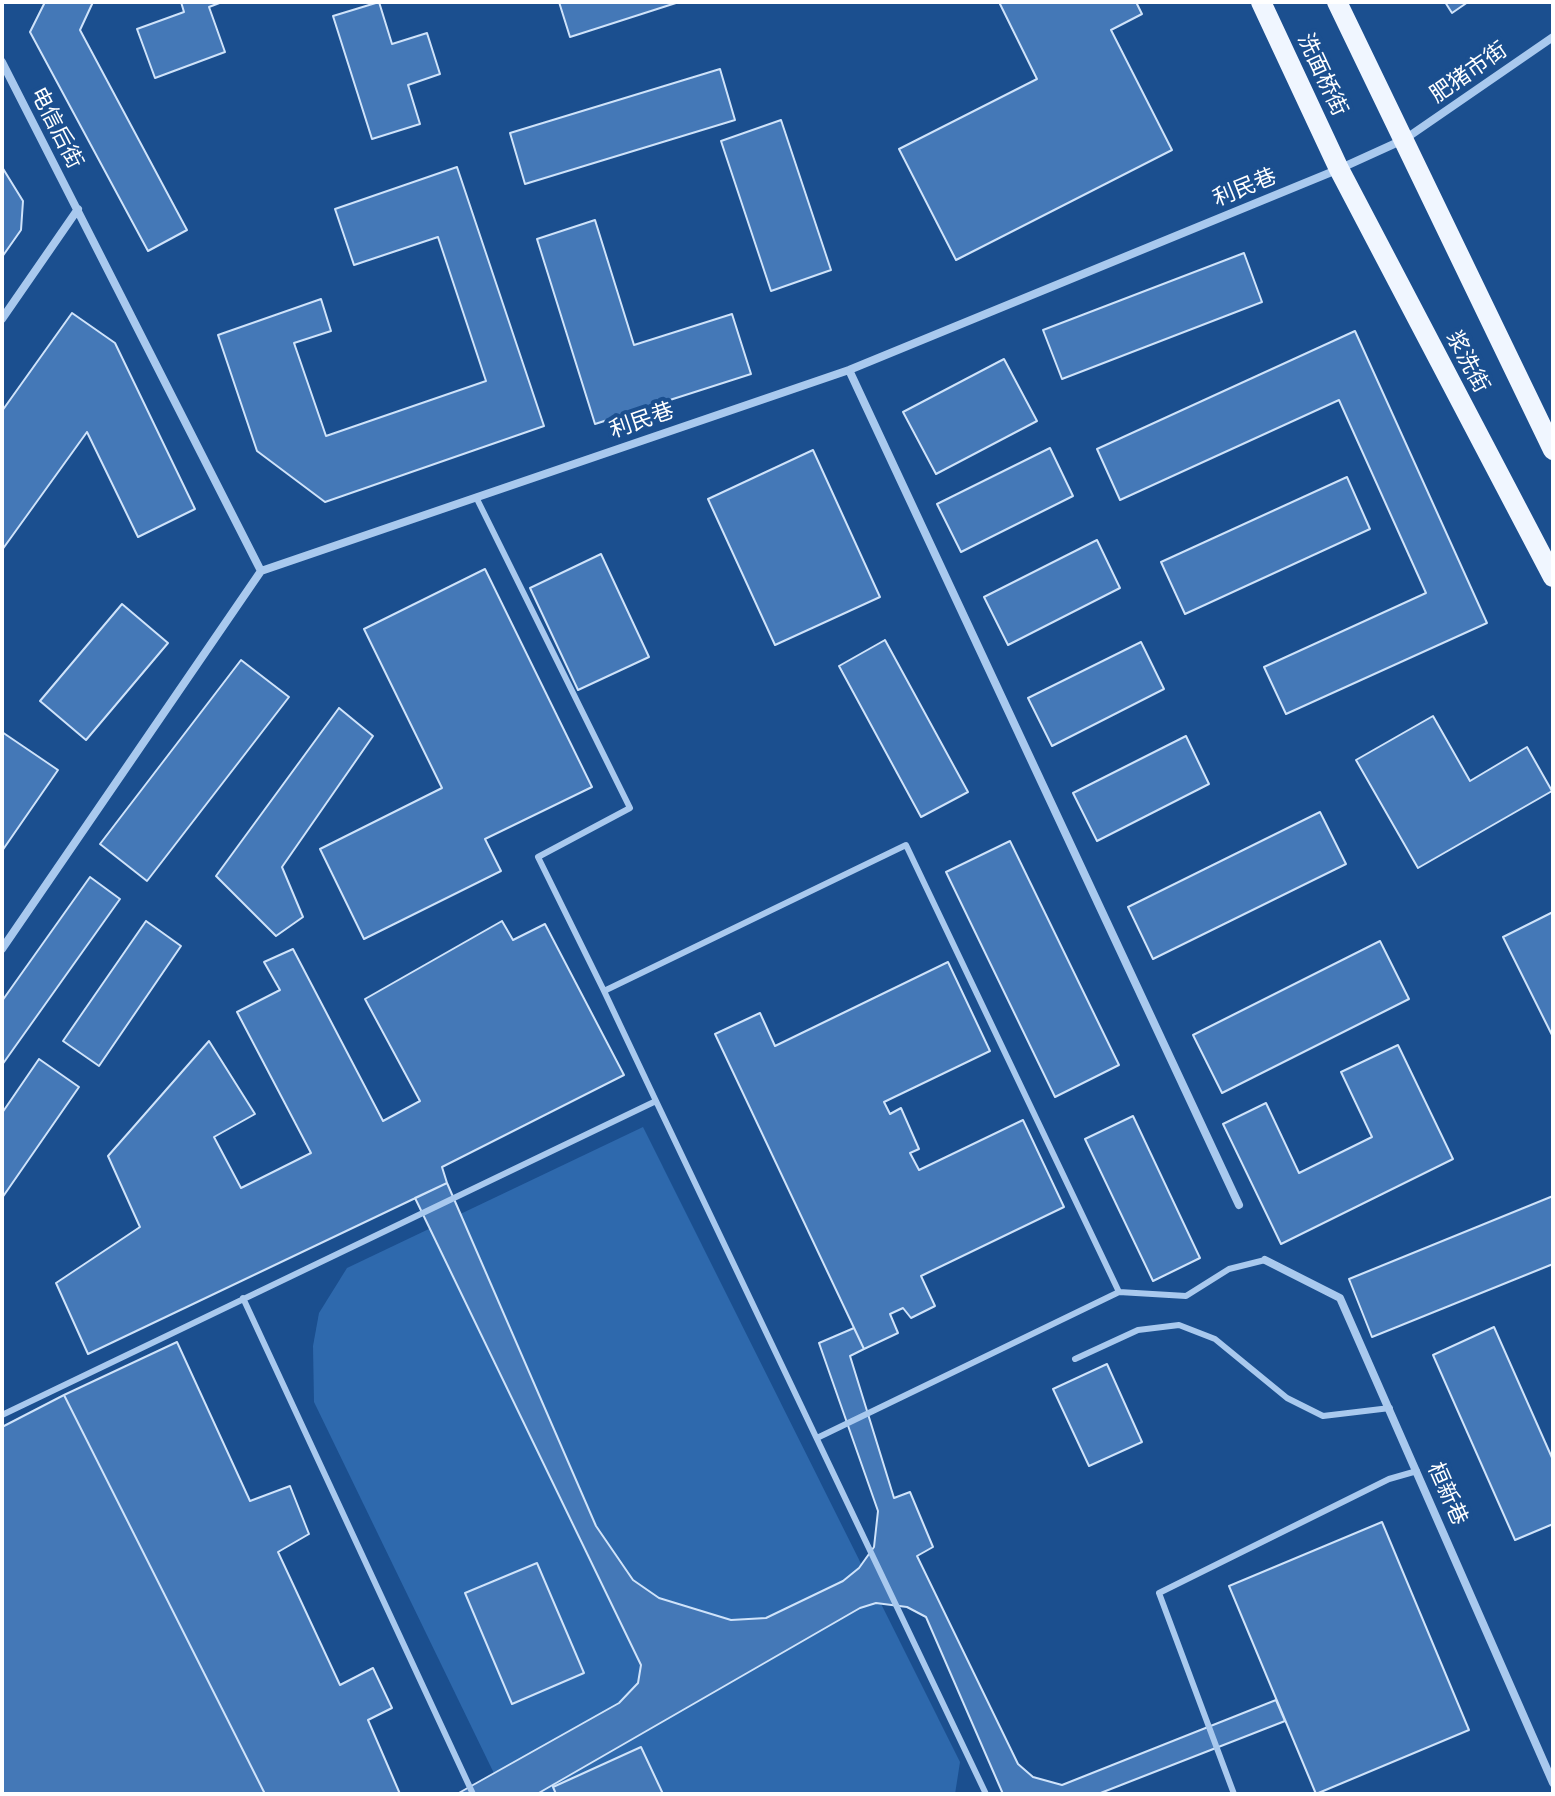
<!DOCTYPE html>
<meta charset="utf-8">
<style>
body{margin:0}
#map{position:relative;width:1555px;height:1796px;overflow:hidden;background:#1b4f8f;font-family:"Open Sans",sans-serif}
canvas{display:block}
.frame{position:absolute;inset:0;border:4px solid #fff;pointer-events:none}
</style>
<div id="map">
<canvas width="1555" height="1796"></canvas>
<div class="frame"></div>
</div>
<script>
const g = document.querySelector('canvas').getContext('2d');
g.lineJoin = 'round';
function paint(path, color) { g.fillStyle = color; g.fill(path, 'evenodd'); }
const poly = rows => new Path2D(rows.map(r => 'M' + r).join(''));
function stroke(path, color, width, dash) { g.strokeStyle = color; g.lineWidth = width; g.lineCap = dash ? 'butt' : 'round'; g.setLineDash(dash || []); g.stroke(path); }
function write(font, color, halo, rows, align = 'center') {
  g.font = font + ' "Open Sans","Noto Sans SC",sans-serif'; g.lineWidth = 8; g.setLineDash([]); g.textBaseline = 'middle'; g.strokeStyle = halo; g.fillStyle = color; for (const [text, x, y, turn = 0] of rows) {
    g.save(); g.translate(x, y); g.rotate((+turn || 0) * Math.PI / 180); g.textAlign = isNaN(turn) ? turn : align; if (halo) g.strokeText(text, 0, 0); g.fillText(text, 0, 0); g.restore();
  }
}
paint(poly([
 [643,1127,960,1762,955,1794,504,1794,314,1402,313,1346,319,1313,347,1268]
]), '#2e69ad');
const building = poly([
 [45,2,93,2,80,30,187,230,148,251,30,32,45,2],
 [181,2,222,2,209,7,225,52,155,78,137,29,184,12,181,2],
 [379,2,392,44,427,33,440,74,408,85,420,124,372,139,333,16,379,2],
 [559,2,679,2,570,37,559,2],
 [999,2,1136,2,1142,14,1111,30,1172,150,956,260,899,149,1037,79,999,2],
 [1445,2,1468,2,1452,13,1445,2],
 [720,69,735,120,525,184,510,133,720,69],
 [781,120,831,270,771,291,721,141,781,120],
 [2,167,23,201,21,230,2,257,2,167],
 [457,167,544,426,325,502,257,451,218,335,321,299,331,331,294,343,326,436,486,381,438,237,354,265,335,209,457,167],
 [595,220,634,345,732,314,751,374,595,424,537,239,595,220],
 [1244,253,1262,302,1062,379,1043,330,1244,253],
 [72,313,115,343,195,509,138,537,87,432,2,550,2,411,72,313],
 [1355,331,1487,623,1286,714,1264,667,1426,593,1339,400,1120,500,1097,449,1355,331],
 [1004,359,1037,421,936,474,903,412,1004,359],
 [1050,448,1073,496,961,552,937,504,1050,448],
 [813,450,880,597,775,645,708,499,813,450],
 [1347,477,1370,529,1185,614,1161,562,1347,477],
 [1097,540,1120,588,1008,645,984,597,1097,540],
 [601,554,649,657,578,690,530,588,601,554],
 [485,569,592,787,485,839,501,871,364,939,320,849,442,788,364,629,485,569],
 [122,604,168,643,86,740,40,701,122,604],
 [885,640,968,792,921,817,839,666,885,640],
 [1141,642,1164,689,1052,746,1028,698,1141,642],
 [241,660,289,697,147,881,100,844,241,660],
 [339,708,373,736,282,867,303,917,276,936,216,876,339,708],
 [1433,716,1470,781,1527,747,1552,791,1418,868,1356,760,1433,716],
 [2,732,58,770,2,851,2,732],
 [1186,736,1209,784,1097,841,1073,793,1186,736],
 [1320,812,1346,864,1153,959,1128,907,1320,812],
 [1010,841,1119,1065,1055,1097,946,872,1010,841],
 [90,877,120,899,2,1065,2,1001,90,877],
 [1553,912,1553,1037,1503,937,1553,912],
 [146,921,181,946,99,1066,63,1041,146,921],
 [502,921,513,940,545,924,624,1075,442,1167,447,1183,88,1354,56,1283,140,1227,108,1156,209,1041,255,1114,214,1137,241,1188,311,1153,237,1012,280,990,264,962,293,949,383,1121,420,1101,365,999,502,921],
 [1380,941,1409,999,1222,1093,1193,1035,1380,941],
 [948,962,990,1051,884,1102,890,1114,901,1108,919,1149,910,1153,919,1170,1023,1120,1064,1207,921,1276,935,1306,911,1318,903,1308,890,1314,898,1333,864,1349,715,1034,760,1013,775,1046,948,962],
 [1398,1045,1453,1159,1281,1244,1223,1124,1266,1103,1299,1173,1372,1137,1341,1072,1398,1045],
 [39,1059,79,1087,2,1198,2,1113,39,1059],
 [1133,1116,1200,1258,1153,1281,1085,1139,1133,1116],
 [447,1183,596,1526,633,1580,659,1598,731,1620,766,1618,843,1581,859,1568,874,1547,878,1511,819,1343,854,1328,864,1349,850,1356,894,1498,910,1492,933,1547,917,1556,1018,1764,1033,1777,1062,1785,1276,1700,1285,1721,1098,1794,1003,1794,926,1617,907,1607,876,1603,860,1608,537,1794,457,1794,619,1703,638,1683,641,1665,415,1198,447,1183],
 [1553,1196,1553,1264,1372,1337,1349,1279,1553,1196],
 [1494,1327,1553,1460,1553,1524,1515,1540,1433,1355,1494,1327],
 [177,1342,250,1501,290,1486,309,1534,278,1552,340,1685,373,1668,392,1708,368,1720,400,1794,265,1794,64,1395,177,1342],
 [1107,1364,1142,1442,1089,1466,1053,1389,1107,1364],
 [64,1395,265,1794,2,1794,2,1427,64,1395],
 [1382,1522,1469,1730,1316,1794,1229,1586,1382,1522],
 [537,1563,584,1673,512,1704,465,1593,537,1563],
 [641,1747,663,1794,556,1794,553,1787,641,1747]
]);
paint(building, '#4478b7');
stroke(building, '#cfe3fa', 2);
stroke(poly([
 [476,497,630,808,538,857,604,991],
 [1119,1292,1186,1296,1229,1269,1265,1260],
 [243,1298,473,1794],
 [1075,1359,1138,1330,1179,1325,1215,1339,1287,1398,1323,1416,1390,1408],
 [2,1415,656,1101],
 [817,1438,1119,1292,906,845,604,991,656,1101,986,1794],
 [1234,1794,1159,1593,1389,1479,1417,1471]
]), '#a9c9ee', 6);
stroke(poly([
 [2,62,261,571,849,370,1339,169,1405,139,1553,37],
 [2,319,78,209],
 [849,370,1239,1205],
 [2,949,261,571],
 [1265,1260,1340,1298,1553,1783]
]), '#a9c9ee', 8);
stroke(poly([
 [1261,2,1339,169,1553,577],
 [1337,2,1553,450]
]), '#f0f6ff', 20);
write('22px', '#fff', '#1b4f8f', [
 ["肥猪市街",1469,73,-35],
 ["洗面桥街",1322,75,65],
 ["电信后街",56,128,63],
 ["利民巷",1245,188,-22],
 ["浆洗街",1467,362,62],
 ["利民巷",642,421,-19],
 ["桓新巷",1447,1494,66]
]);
</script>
